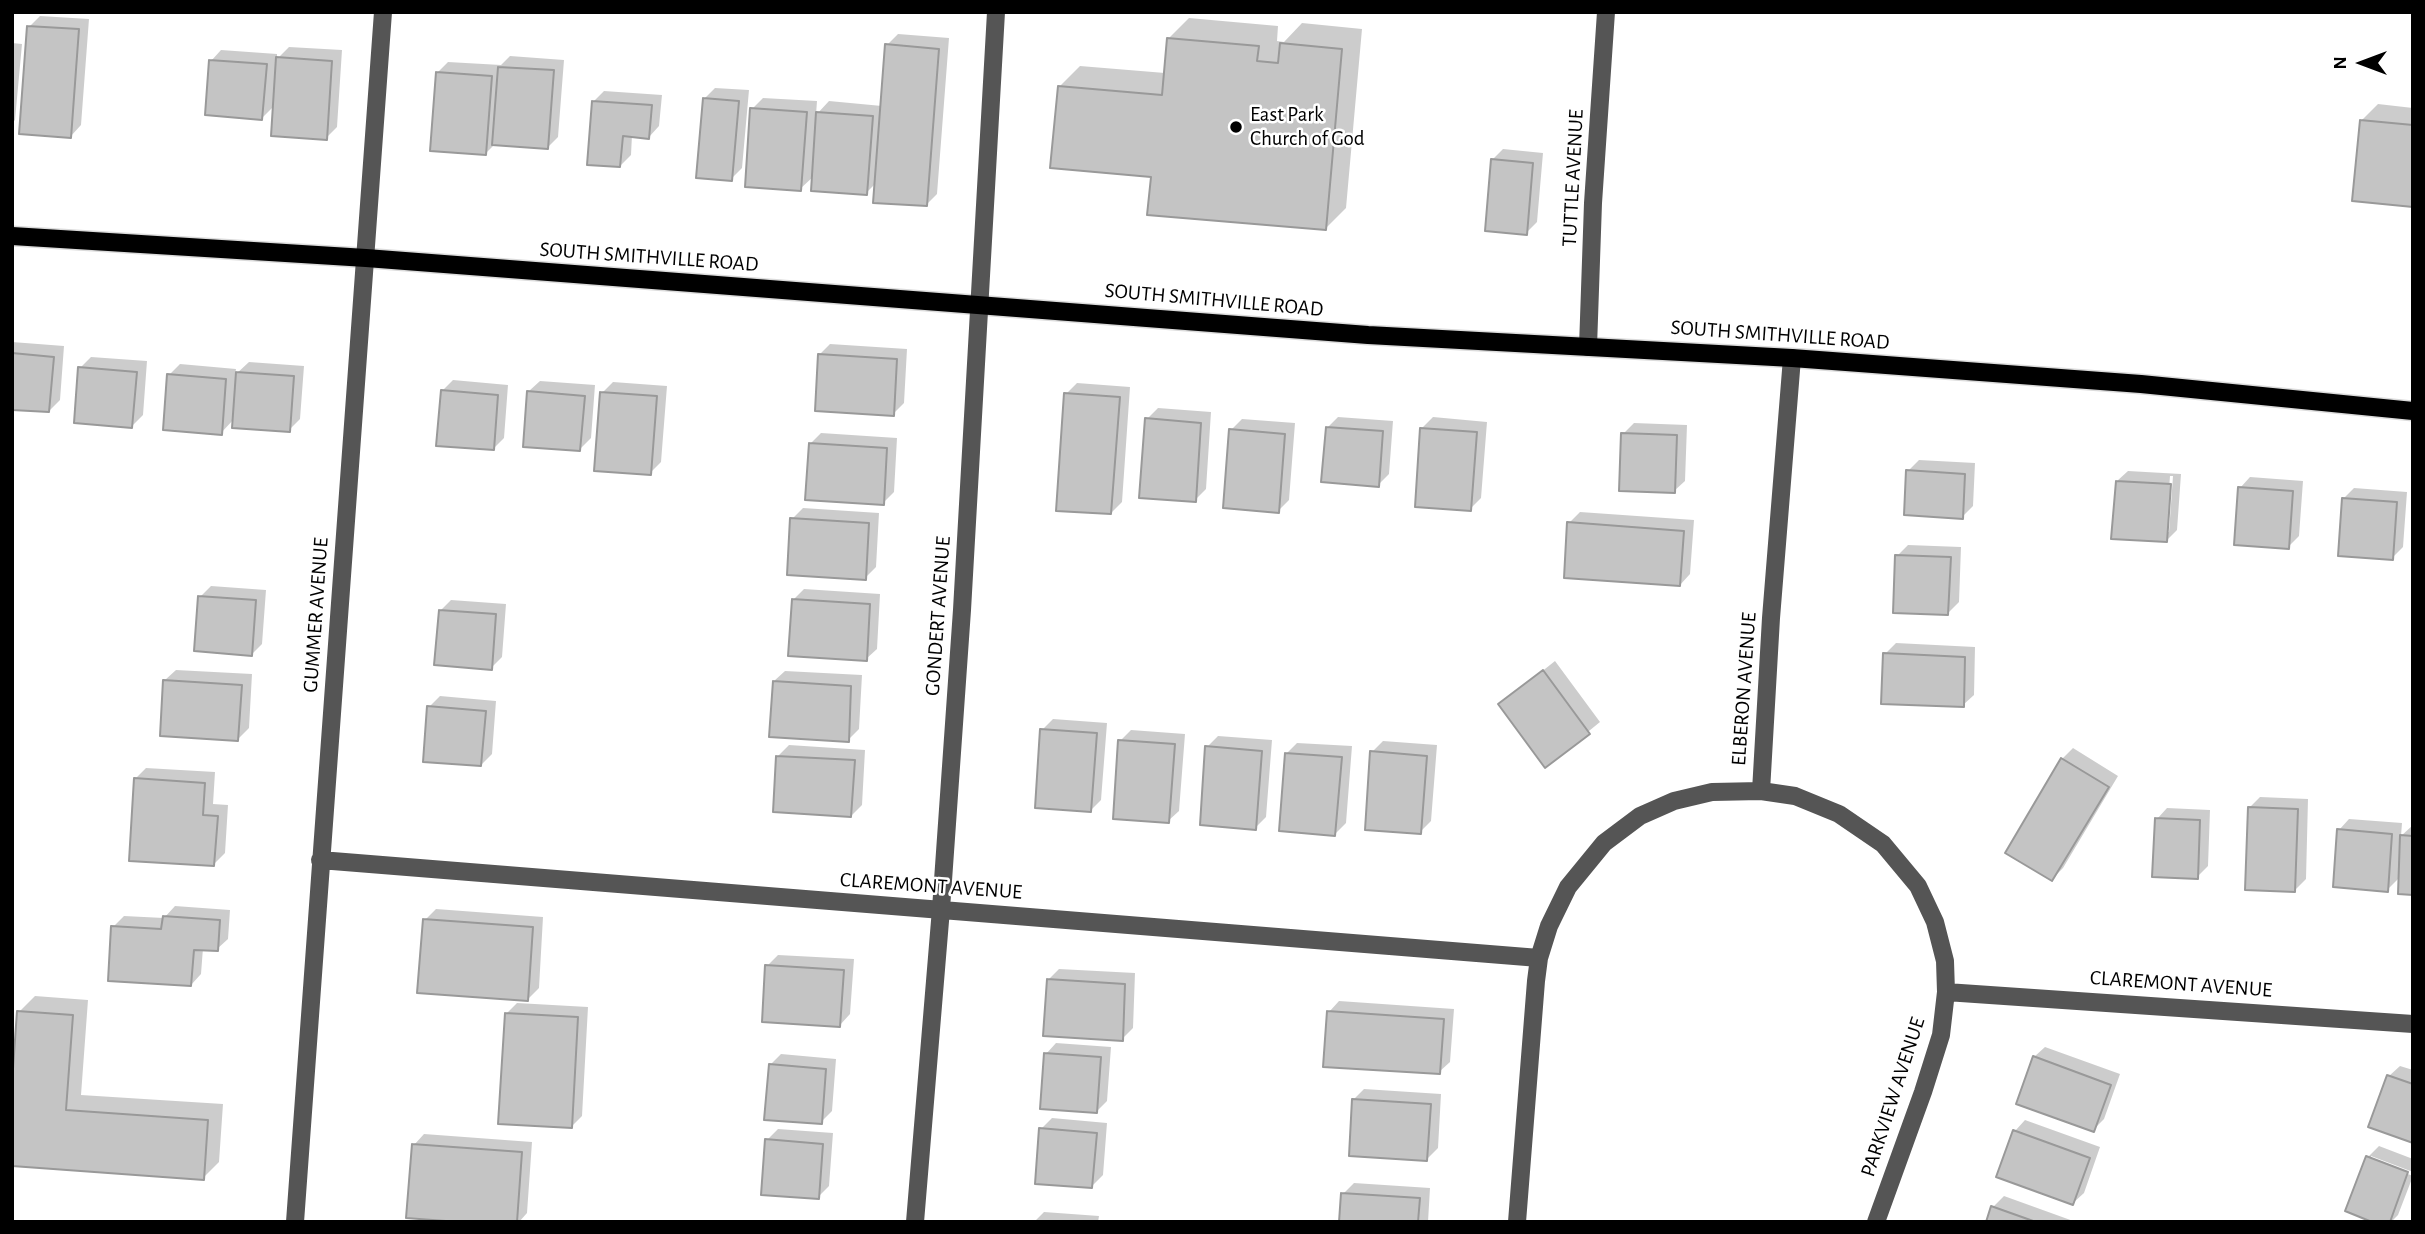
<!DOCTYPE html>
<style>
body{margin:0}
#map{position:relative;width:2425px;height:1234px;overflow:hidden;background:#fff;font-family:"Alegreya Sans",sans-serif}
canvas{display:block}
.frame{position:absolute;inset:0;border:14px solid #000;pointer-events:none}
.north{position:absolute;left:2327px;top:28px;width:70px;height:70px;-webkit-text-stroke:5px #fff;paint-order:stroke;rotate:270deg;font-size:19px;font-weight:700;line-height:28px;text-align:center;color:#000}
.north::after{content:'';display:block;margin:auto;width:24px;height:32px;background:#000;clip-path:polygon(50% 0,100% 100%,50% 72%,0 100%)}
</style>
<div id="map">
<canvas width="2425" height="1234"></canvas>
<div class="frame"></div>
<div class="north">N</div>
</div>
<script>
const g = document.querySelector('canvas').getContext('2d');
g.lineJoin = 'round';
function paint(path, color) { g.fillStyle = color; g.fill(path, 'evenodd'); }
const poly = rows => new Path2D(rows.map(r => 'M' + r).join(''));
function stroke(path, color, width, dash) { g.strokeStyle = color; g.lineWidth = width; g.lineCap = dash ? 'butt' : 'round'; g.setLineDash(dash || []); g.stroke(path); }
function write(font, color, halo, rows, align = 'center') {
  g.font = font + ' "Alegreya Sans",sans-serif'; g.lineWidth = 5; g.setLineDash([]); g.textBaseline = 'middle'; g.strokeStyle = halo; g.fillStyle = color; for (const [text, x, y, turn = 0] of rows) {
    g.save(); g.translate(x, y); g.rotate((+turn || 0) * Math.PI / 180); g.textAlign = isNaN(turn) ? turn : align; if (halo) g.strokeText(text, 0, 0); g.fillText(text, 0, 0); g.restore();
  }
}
paint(poly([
 [40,16,89,19,81,125,71,136,29,27],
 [1189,18,1278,26,1277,41,1284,42,1302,23,1362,29,1346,208,1326,228,1060,86,1080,66,1165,73,1168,39],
 [898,34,949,38,937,194,926,205,876,183,866,193,814,176,800,189,752,109,763,98,817,101,816,115,829,101,882,106,887,45],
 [12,43,22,44,15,120,12,123],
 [289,47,342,50,337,127,326,138,275,105,262,118,211,61,221,50,277,54,277,59],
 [510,56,564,60,558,137,547,148,495,144,486,153,437,73,448,62,501,65],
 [715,88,749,90,742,168,731,179,704,99],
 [604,91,662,95,659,126,649,137,632,135,631,155,620,166,593,102],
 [2378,104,2413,108,2413,205,2362,120],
 [1503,149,1543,153,1537,222,1526,233,1492,160],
 [12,342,64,346,60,400,49,411,12,408],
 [830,344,907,349,904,403,893,414,819,355],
 [91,357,147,361,143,415,132,426,80,368],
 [249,362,304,366,300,419,289,430,234,419,221,433,169,375,180,364,236,369,235,375],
 [453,380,508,385,504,438,493,449,442,391],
 [540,381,595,385,591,438,580,449,529,391],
 [613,382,667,386,661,462,650,473,602,393],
 [1077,383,1130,387,1122,502,1111,513,1066,394],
 [1158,408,1211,412,1206,489,1195,500,1147,419],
 [1338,417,1393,421,1389,474,1378,485,1327,428],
 [1433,417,1487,422,1481,498,1470,509,1422,428],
 [1242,419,1295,423,1289,500,1278,511,1231,430],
 [1634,423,1687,425,1685,481,1674,491,1623,434],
 [821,433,897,438,894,492,883,503,810,444],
 [1919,460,1975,463,1973,506,1962,517,1908,471],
 [2128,471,2181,474,2177,530,2166,541,2117,481],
 [2170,476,2173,476,2169,532,2166,532],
 [2250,477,2303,481,2299,536,2288,547,2240,488],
 [2354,488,2407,492,2403,547,2392,558,2343,499],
 [803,508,879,513,876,567,865,578,792,519],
 [1580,512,1694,520,1690,574,1680,585,1569,523],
 [1908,545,1961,547,1959,602,1948,613,1897,556],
 [211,586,266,590,262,644,251,655,200,597],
 [804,589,880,594,877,649,866,659,793,600],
 [451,600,506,604,502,657,491,668,440,611],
 [1896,643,1975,647,1974,695,1963,705,1885,654],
 [1555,661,1600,722,1546,766,1501,704],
 [176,670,252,674,249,728,238,739,165,680],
 [785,671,862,675,859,729,848,740,774,681],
 [440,696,496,701,492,754,481,765,429,707],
 [1053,719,1107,723,1101,800,1090,811,1042,730],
 [1131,730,1185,734,1179,811,1168,821,1120,741],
 [1218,736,1272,740,1266,817,1255,828,1207,747],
 [1383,741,1437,745,1431,821,1420,832,1372,752],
 [1297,743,1352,746,1346,823,1335,834,1286,754],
 [789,745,865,750,862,805,851,816,778,756],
 [2073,748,2118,776,2063,868,2052,879,2062,759],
 [146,768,215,772,213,804,228,805,225,853,214,864,135,779],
 [2260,797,2308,799,2306,879,2295,890,2249,808],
 [2167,808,2210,810,2208,866,2197,877,2157,819],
 [2349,819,2402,823,2401,836,2413,825,2413,893,2400,877,2387,890,2339,830],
 [175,906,230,910,228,939,217,949,203,948,201,974,191,985,113,927,124,916,164,918],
 [436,909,543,917,539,988,528,999,425,920],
 [778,955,854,959,850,1014,840,1025,767,966],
 [1059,969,1135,973,1133,1028,1122,1039,1048,980],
 [35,996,88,1000,81,1095,223,1104,219,1162,203,1178,12,1165,19,1012],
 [1339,1001,1454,1009,1450,1062,1439,1072,1329,1012],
 [517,1003,588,1007,582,1116,571,1127,506,1014],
 [1056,1043,1111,1047,1107,1101,1097,1111,1046,1054],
 [2045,1047,2120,1074,2104,1119,2093,1130,2034,1057],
 [781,1054,836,1059,832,1111,821,1122,770,1065],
 [2400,1066,2413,1070,2413,1141,2389,1076],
 [1364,1089,1441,1094,1438,1148,1427,1159,1353,1100],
 [1052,1118,1107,1123,1103,1175,1092,1186,1041,1129],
 [2025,1120,2100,1147,2084,1193,2073,1203,1998,1176,2015,1131],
 [778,1129,833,1133,829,1186,818,1197,767,1140],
 [424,1134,532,1142,527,1213,519,1222,482,1222,414,1145],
 [2379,1146,2413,1159,2413,1172,2371,1156,2371,1160,2413,1176,2398,1215,2391,1222,2377,1222,2368,1157],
 [1354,1183,1430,1188,1428,1222,1341,1222,1343,1194],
 [2004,1196,2076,1222,1988,1222,1993,1207],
 [1044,1212,1099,1216,1098,1222,1034,1222]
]), '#0003');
const building = poly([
 [27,26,79,29,71,138,19,134,27,26],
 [1167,38,1259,46,1257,61,1278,63,1280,43,1342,49,1326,230,1147,215,1151,177,1050,168,1058,86,1162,95,1167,38],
 [885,44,939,49,927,206,873,203,885,44],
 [276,57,332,61,327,140,271,136,276,57],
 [209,60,267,64,262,120,205,115,209,60],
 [498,67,554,70,548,149,492,145,498,67],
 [436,72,492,76,486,155,430,151,436,72],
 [703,98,739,101,732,181,696,178,703,98],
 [592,101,652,105,649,139,623,136,620,167,587,165,592,101],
 [750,108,807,112,801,191,745,187,750,108],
 [816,112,873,116,867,195,811,191,816,112],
 [2360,120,2413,125,2413,207,2352,201,2360,120],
 [1491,159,1533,163,1527,235,1485,231,1491,159],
 [12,353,54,357,49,412,12,410,12,353],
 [818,354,897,359,894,416,815,411,818,354],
 [78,367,137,372,132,428,74,423,78,367],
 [236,372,294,376,290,432,232,428,236,372],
 [167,374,226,379,222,435,163,430,167,374],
 [441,390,498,395,494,450,436,446,441,390],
 [527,391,585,396,580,451,523,447,527,391],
 [600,392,657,396,651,475,594,471,600,392],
 [1064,393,1120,397,1111,514,1056,511,1064,393],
 [1145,418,1201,423,1196,502,1139,498,1145,418],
 [1326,427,1383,431,1379,487,1321,482,1326,427],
 [1420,428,1477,432,1471,511,1415,507,1420,428],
 [1229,429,1285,434,1279,513,1223,508,1229,429],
 [1621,433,1677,435,1675,493,1619,491,1621,433],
 [809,443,887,448,884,505,805,500,809,443],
 [1906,470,1965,474,1963,519,1904,515,1906,470],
 [2116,481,2171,484,2167,542,2111,539,2116,481],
 [2238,487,2293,491,2289,549,2234,545,2238,487],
 [2342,498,2397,502,2393,560,2338,556,2342,498],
 [790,518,869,523,866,580,787,575,790,518],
 [1567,522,1684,531,1680,586,1564,578,1567,522],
 [1895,555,1951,557,1948,615,1893,613,1895,555],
 [198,596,256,600,252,656,194,651,198,596],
 [792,599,870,604,867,661,788,656,792,599],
 [439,610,496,614,492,670,434,665,439,610],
 [1883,653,1965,657,1964,707,1881,704,1883,653],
 [1543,670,1590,734,1545,768,1498,704,1543,670],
 [163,680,242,685,238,741,160,736,163,680],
 [773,681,851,686,849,742,769,737,773,681],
 [427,706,486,711,481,766,423,762,427,706],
 [1040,729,1097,733,1091,812,1035,808,1040,729],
 [1118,740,1175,744,1169,823,1113,819,1118,740],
 [1205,746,1262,751,1256,830,1200,825,1205,746],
 [1370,751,1427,756,1421,834,1365,830,1370,751],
 [1285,753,1342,757,1335,836,1279,831,1285,753],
 [776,756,855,760,851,817,773,812,776,756],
 [2061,758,2109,787,2052,881,2005,853,2061,758],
 [134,778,205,783,203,815,218,816,214,866,129,861,134,778],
 [2248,807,2298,809,2295,892,2245,890,2248,807],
 [2155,818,2200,820,2198,879,2152,877,2155,818],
 [2337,829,2392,834,2388,892,2333,887,2337,829],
 [2400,835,2413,836,2413,895,2398,894,2400,835],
 [163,916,220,920,218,951,194,950,191,986,108,981,111,926,161,929,163,916],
 [423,919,533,927,528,1001,417,993,423,919],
 [765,965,844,970,840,1027,762,1022,765,965],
 [1047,979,1125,984,1123,1041,1043,1036,1047,979],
 [17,1011,73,1015,66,1110,208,1120,204,1180,12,1166,12,1083,17,1011],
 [1327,1011,1444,1019,1440,1074,1323,1067,1327,1011],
 [505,1013,578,1017,572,1128,498,1124,505,1013],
 [1044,1053,1101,1057,1097,1113,1040,1109,1044,1053],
 [2033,1056,2111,1085,2094,1132,2016,1104,2033,1056],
 [769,1064,826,1069,822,1124,764,1120,769,1064],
 [2387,1075,2413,1084,2413,1143,2368,1127,2387,1075],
 [1352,1099,1431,1104,1427,1161,1349,1156,1352,1099],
 [1039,1128,1097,1133,1092,1188,1035,1184,1039,1128],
 [2013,1130,2090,1158,2073,1205,1996,1177,2013,1130],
 [765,1139,823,1144,819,1199,761,1195,765,1139],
 [412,1144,522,1152,517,1222,459,1222,406,1218,412,1144],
 [2366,1156,2408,1172,2390,1222,2372,1222,2345,1211,2366,1156],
 [1341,1193,1420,1198,1418,1222,1339,1222,1341,1193],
 [1991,1206,2036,1222,1986,1222,1991,1206]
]);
paint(building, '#c4c4c4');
stroke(building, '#999', 2);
const major = poly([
 [12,236,366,258,1368,335,1792,358,2141,384,2413,411]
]);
stroke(major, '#dbdbdb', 21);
stroke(poly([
 [1588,347,1593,203,1606,12],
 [1761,791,1771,618,1792,358],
 [320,860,1539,958],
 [1946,992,2413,1024],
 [295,1222,383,12],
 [915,1222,941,909,962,610,996,12],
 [1517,1222,1536,981,1539,958,1549,926,1568,887,1604,843,1640,816,1674,801,1712,792,1761,791,1795,796,1839,814,1883,844,1918,886,1935,922,1945,961,1946,992,1941,1035,1923,1092,1876,1222]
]), '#555', 18);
stroke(major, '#000', 18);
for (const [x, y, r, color] of [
 [1236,127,7,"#000"]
]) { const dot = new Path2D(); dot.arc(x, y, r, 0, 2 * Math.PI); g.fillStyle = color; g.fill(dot); stroke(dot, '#fff', 2.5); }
write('21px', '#000', '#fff', [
 ["East Park",1250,115],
 ["Church of God",1250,139]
], 'left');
write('21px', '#000', '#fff', [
 ["TUTTLE AVENUE",1573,178,-87],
 ["SOUTH SMITHVILLE ROAD",649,257,4],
 ["SOUTH SMITHVILLE ROAD",1214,300,5],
 ["SOUTH SMITHVILLE ROAD",1780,335,4],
 ["GUMMER AVENUE",316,615,-86],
 ["GONDERT AVENUE",938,616,-86],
 ["ELBERON AVENUE",1744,689,-86],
 ["CLAREMONT AVENUE",931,886,4],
 ["CLAREMONT AVENUE",2181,984,4],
 ["PARKVIEW AVENUE",1893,1097,-72]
]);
</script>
